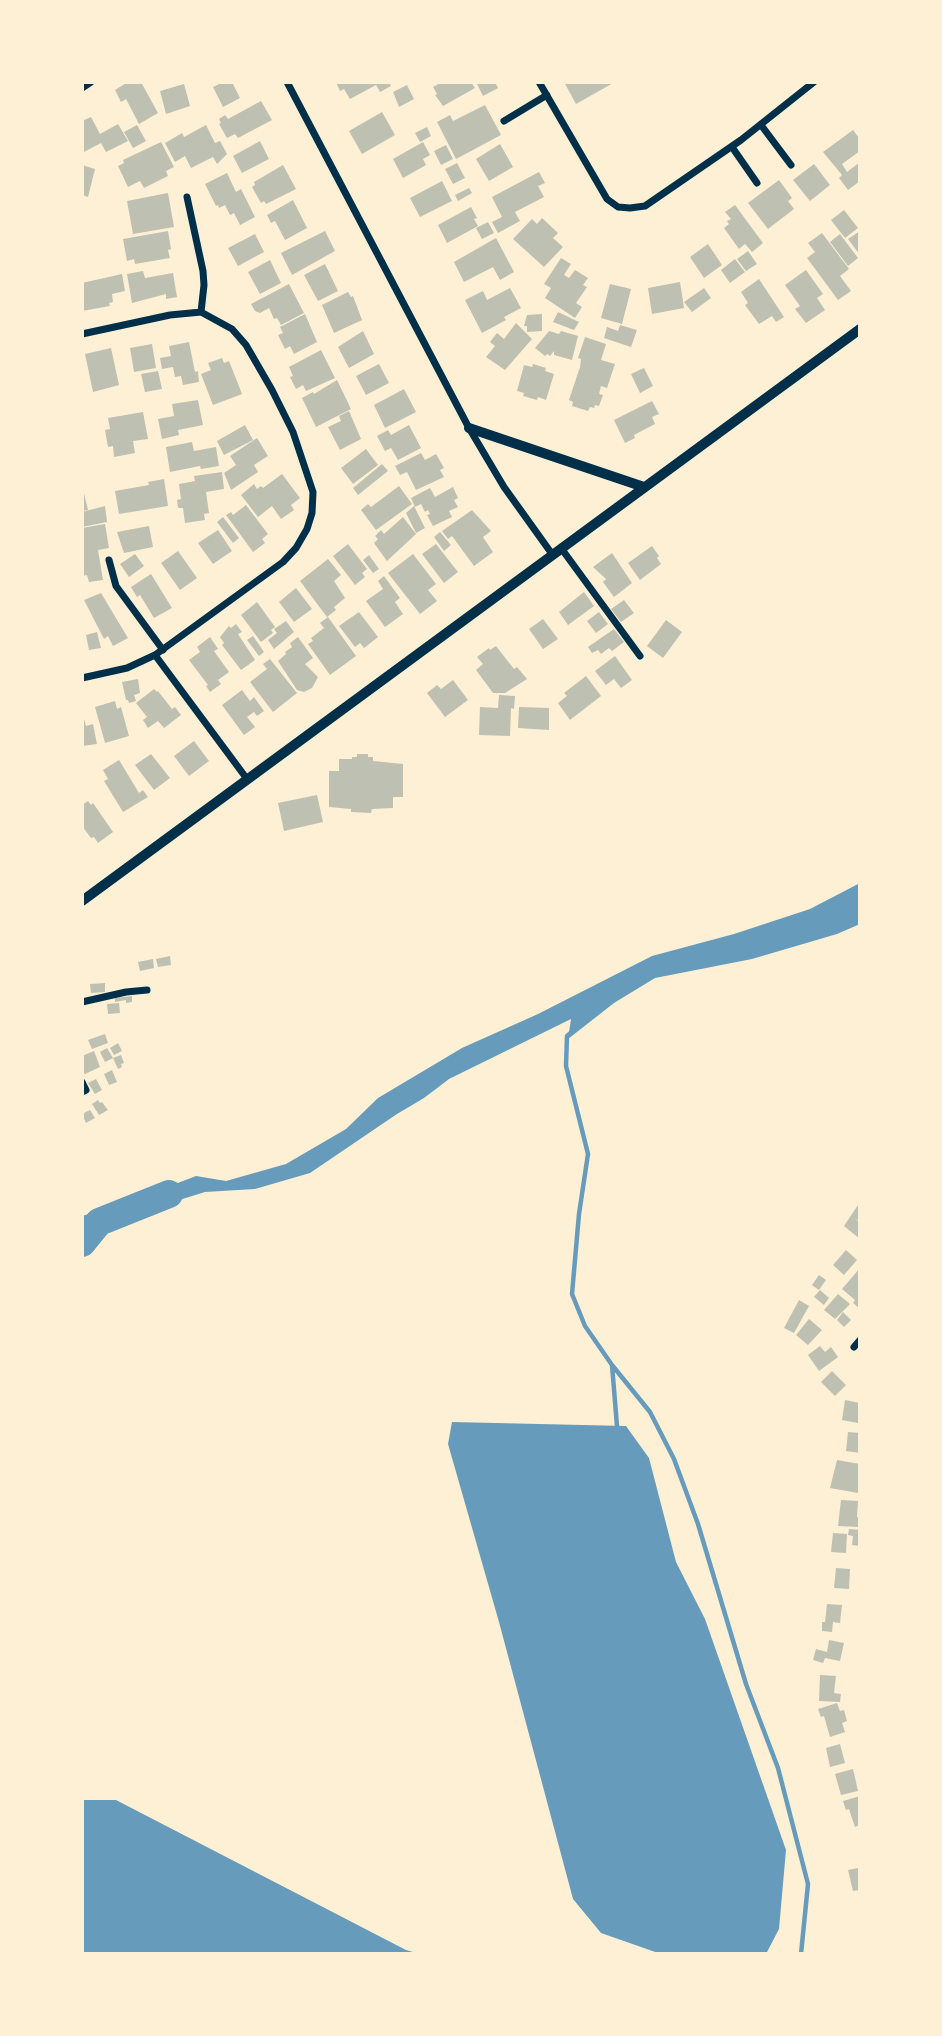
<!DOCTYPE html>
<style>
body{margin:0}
#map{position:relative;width:942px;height:2036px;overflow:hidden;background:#fdf0d5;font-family:"Sofia Sans Condensed",sans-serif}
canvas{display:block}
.frame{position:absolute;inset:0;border:84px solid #fdf0d5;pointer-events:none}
</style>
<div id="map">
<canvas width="942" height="2036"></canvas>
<div class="frame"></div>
</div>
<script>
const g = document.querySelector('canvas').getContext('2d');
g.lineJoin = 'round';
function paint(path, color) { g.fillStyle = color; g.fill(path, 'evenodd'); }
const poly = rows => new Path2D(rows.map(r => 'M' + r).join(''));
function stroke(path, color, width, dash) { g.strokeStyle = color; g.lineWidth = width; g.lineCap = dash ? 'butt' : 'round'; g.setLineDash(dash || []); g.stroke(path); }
paint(poly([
 [860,883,860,924,837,934,752,959,655,978,614,1003,568,1039,571,1019,449,1079,424,1098,397,1114,310,1173,255,1189,205,1192,176,1201,131,1208,106,1222,82,1240,82,1216,126,1203,196,1176,226,1181,286,1164,346,1129,378,1098,462,1048,538,1014,652,956,734,934,810,909],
 [452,1422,626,1426,649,1458,676,1562,705,1619,786,1850,779,1929,766,1954,661,1954,601,1933,573,1899,499,1622,448,1444],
 [82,1800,116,1800,406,1950,420,1954,82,1954]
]), '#669bbc');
stroke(poly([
 [573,1031,567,1036,566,1066,588,1154,579,1214,572,1294,585,1326,612,1365,617,1426],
 [612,1365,650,1412,674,1459,698,1524,746,1684,778,1768,808,1884,801,1954]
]), '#669bbc', 4.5);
stroke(poly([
 [82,1243,99,1222,169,1194]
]), '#669bbc', 28);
paint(poly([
 [128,82,141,82,158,113,139,124,126,99,121,102,115,90],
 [223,82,232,82,240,98,223,107,213,87],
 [336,82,389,82,391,86,380,92,376,85,350,99,344,89,340,91],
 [442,82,471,82,475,88,443,106,435,95,437,94,433,87],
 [480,82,495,82,498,88,483,96,477,84],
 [564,82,615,82,576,104],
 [184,84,190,106,166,114,160,91],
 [407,85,414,99,399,107,393,92],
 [261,101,272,120,238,138,235,134,227,138,219,124,221,123,219,119,225,115,228,119],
 [485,105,501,135,456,159,437,122,450,115,453,121],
 [382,112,395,135,362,154,349,131],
 [91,117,100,134,118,124,128,141,106,152,101,143,82,153,82,121],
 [137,125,146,141,133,148,124,132],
 [206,125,215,143,220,141,227,154,217,164,213,157,191,168,185,156,175,162,165,143,182,133,184,137],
 [427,127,431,136,420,142,415,133],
 [853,130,860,139,860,151,842,164,847,172,860,162,860,181,848,190,839,178,842,175,823,152],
 [260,141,269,159,242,173,233,156],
 [161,142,174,167,166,171,168,176,144,188,140,181,128,187,118,166,124,163,123,160],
 [423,142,430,155,423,159,426,165,403,178,393,159],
 [500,144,513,167,489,181,476,159],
 [446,145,453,159,441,165,434,151],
 [457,163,465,178,453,184,445,169],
 [814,164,830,185,810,201,793,180],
 [82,165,95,169,88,197,82,195],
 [283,165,296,189,266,204,264,201,261,203,252,187,255,185,254,182],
 [539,172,545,183,538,186,544,197,515,212,520,221,498,233,492,222,502,217,492,197],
 [227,173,236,192,241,189,255,217,240,225,234,213,230,215,225,205,219,208,218,205,216,206,205,184],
 [779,180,792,198,788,201,794,209,768,229,748,203],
 [442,181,452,201,420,217,410,198],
 [469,188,472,193,458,201,455,195],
 [168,193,174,227,133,234,127,201],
 [293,200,307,228,285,240,275,221,271,223,267,215],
 [735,205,763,243,752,252,745,244,739,249,724,228,729,224,727,221,731,219,725,212],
 [471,207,477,218,474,219,478,226,447,243,438,225],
 [844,210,858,228,845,238,831,220],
 [542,218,558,233,553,238,563,247,544,267,513,239,532,219,537,224],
 [488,222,494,233,482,239,476,228],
 [168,231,171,249,168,250,170,258,135,264,134,259,127,261,123,239],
 [325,231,335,251,292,275,281,253],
 [860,231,860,255,848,239],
 [822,233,849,269,840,276,851,291,838,300,807,258,815,252,808,243],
 [255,234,264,252,238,266,228,248],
 [840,234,858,258,848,266,830,242],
 [496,238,514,272,500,280,493,267,464,282,454,262],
 [708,244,722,265,704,278,690,257],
 [748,251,757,264,746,271,737,259],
 [561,258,571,264,564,275,569,278,575,270,588,278,583,285,587,287,576,303,582,307,575,318,545,298,551,288,544,284],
 [735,259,745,272,730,283,721,270],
 [270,260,281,283,260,294,248,272],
 [325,264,338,291,318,301,304,275],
 [806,270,823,294,817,298,825,310,806,323,795,309,800,306,785,285],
 [143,271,145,278,173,273,177,297,166,299,166,294,132,303,127,274],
 [122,274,125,291,112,294,113,302,109,303,110,306,82,311,82,283],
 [759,279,784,317,776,322,772,316,759,324,745,305,748,303,741,292],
 [680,282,684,308,652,314,648,288],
 [289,284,304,313,281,325,277,318,274,319,269,308,260,313,255,311,251,304],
 [610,284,631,289,622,324,601,318],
 [510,288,521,308,504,317,506,320,482,333,465,300,483,291,487,300],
 [704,288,711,298,692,312,684,302],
 [348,292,351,297,353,296,362,320,334,333,322,305],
 [558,312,579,322,574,330,553,322],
 [305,314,317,342,294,354,290,346,285,349,278,335,283,333,280,327],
 [542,314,542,331,527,332,527,326,524,326,527,315],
 [516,323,532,339,505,370,486,357,495,346,490,342,497,333,504,339],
 [620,325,637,330,631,347,604,338,607,327,618,331],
 [363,331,374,354,349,368,338,347],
 [549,331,559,334,561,331,578,336,572,360,554,355,554,351,550,356,547,354,545,356,535,348],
 [585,337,606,344,601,360,615,364,607,388,601,386,599,394,603,395,599,406,595,405,594,408,590,407,588,411,572,406,573,402,569,400,580,367,581,359,578,358],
 [189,342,195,372,198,371,199,382,183,385,181,376,175,377,173,367,162,369,160,358,171,356,169,346],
 [152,344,156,368,134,372,130,348],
 [111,348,119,385,93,392,85,354],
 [321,350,335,378,306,391,303,385,296,389,290,377,293,376,289,367],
 [222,358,224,363,229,361,242,394,213,405,201,374,211,370,208,363],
 [379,364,389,383,366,395,356,376],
 [533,364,546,368,545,371,554,374,546,400,538,397,537,400,523,396,524,393,517,391,524,365,532,367],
 [644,368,653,386,640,393,631,374],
 [158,371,162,389,145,392,141,374],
 [337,380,351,409,316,427,302,398,313,392,314,394],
 [404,389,416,412,385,428,374,405],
 [198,400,203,425,178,430,179,435,162,439,158,419,174,416,172,404],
 [652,401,659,414,652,417,655,424,634,435,635,438,625,443,614,420],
 [349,411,361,439,340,450,328,427,341,421,339,416],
 [143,412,148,439,133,441,135,453,114,457,113,446,108,447,105,430,110,429,108,418],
 [245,425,253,440,224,455,217,441],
 [409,425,421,448,398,460,391,448,385,451,377,436,388,430,391,435],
 [257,438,268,456,254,465,258,472,231,490,224,473,236,465,230,456],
 [192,442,194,451,216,447,219,466,201,469,200,466,170,472,166,447],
 [366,449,378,465,353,484,341,468],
 [421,453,425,460,436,454,444,468,440,470,444,477,416,490,407,472,400,475,395,466],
 [382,464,388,471,358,495,353,488],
 [222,472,224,489,206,492,209,513,204,514,205,520,185,523,183,508,178,508,177,500,181,499,179,484,195,481,194,476],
 [282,474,300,498,291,505,294,510,281,519,272,506,258,517,241,495,254,484,257,489,261,486,263,488],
 [164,479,168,506,119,514,115,491,149,485,148,482],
 [82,485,88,510,82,511],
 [399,486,412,504,376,530,361,510,368,504,371,507],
 [453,487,458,498,454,500,458,507,449,511,452,517,433,526,427,515,430,514,428,510,425,512,421,504,415,507,411,498,430,488,435,497],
 [246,505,268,534,262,539,265,543,253,552,226,515,231,512,233,515],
 [105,506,107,522,82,527,82,512],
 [414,506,425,528,416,533,406,513],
 [472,510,491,531,483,537,493,552,474,566,452,536,448,539,442,531],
 [223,517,239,538,233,543,217,522],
 [403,517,416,534,387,561,374,543,378,539,375,536,381,530,384,534],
 [105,524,109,548,98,550,103,580,89,582,87,575,82,576,82,528],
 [149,526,153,547,124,553,117,532],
 [218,530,232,551,213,564,198,543],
 [440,532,451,545,444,551,434,537],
 [348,544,367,569,362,573,365,577,355,585,333,556],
 [436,544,458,572,444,583,422,554],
 [652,546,659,556,657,558,661,564,640,580,628,563],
 [178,551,197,578,180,590,161,563],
 [612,553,632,583,614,597,603,582,606,579,593,567],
 [135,554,144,566,129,577,120,564],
 [413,554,436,584,428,590,437,601,420,614,388,573],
 [369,555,379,569,373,573,363,560],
 [328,559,341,575,334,581,345,598,334,607,336,610,327,617,300,581],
 [151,574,172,608,154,618,140,595,137,597,131,587],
 [384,576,400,598,395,602,403,614,385,627,366,601,383,589,378,581],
 [296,588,312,609,294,622,279,602],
 [584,592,594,606,568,625,559,612],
 [101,593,128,638,113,646,108,636,104,639,84,600],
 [624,600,634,613,621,622,611,609],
 [257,602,275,627,271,630,273,633,261,642,241,615],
 [359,612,378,637,364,648,360,643,355,647,339,626],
 [599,612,608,624,596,633,587,621],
 [328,617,356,656,330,675,308,644,313,641,311,638,324,628,320,623],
 [543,619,558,639,543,649,529,629],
 [666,620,682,632,663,658,647,646],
 [286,621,294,632,274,649,268,640,277,633,274,629],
 [236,624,242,632,238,634,255,660,241,670,222,645,224,643,220,637,229,626,231,628],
 [614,629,624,642,612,651,609,648,601,654,598,650,592,653,588,647],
 [97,632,101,648,89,650,86,635],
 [253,636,264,652,259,656,247,640],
 [210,637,218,649,214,651,229,672,218,680,221,684,210,692,206,686,208,685,189,660,200,652,197,647],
 [298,637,313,658,305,664,318,677,312,688,304,692,297,690,278,661,286,654,285,652,292,647,290,643],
 [496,646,514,669,517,667,527,679,505,693,493,693,476,670,483,664,477,657,489,648,490,650],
 [615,656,632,680,621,688,614,679,606,685,595,671],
 [270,659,297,693,273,712,250,682,267,669,263,664],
 [586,676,601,696,570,720,558,703,567,696,564,693],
 [138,679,140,693,134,695,136,701,129,703,128,700,126,700,122,682],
 [453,680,468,700,445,717,427,693,437,685,441,689],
 [154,689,157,692,158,691,172,709,175,707,181,715,164,728,158,721,148,728,143,720,147,717,136,703],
 [242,690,250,701,254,697,264,711,257,716,254,712,247,717,255,727,244,735,222,705],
 [499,695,515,696,514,709,511,708,510,736,479,735,480,707,498,708],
 [115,701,117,709,121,707,129,736,105,743,95,707],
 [519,707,549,708,549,730,518,728],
 [82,712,86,726,93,724,97,744,82,746],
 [194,741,209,761,189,776,174,756],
 [151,754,170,778,154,790,135,765],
 [357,754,368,754,368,757,373,757,373,761,403,764,403,797,393,797,393,808,372,809,371,813,351,812,351,809,329,807,329,771,339,771,339,759,352,759,352,757,357,757],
 [119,760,139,793,143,790,148,797,123,812,104,781,108,779,103,770],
 [317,795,323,822,284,831,278,803],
 [88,801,91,805,93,803,113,832,98,843,94,837,91,838,82,826,82,805],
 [170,956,171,965,158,967,156,959],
 [153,959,154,968,140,971,138,962],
 [105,983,105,992,91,993,90,984],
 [132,996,132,1002,126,1003,126,1000,115,1002,115,998],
 [119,1003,120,1013,108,1014,107,1004],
 [105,1034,108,1043,92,1049,88,1040],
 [118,1043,122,1051,114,1055,110,1048],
 [107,1048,113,1058,105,1062,100,1052],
 [94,1051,100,1067,85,1074,82,1072,82,1056],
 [121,1055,124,1063,121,1064,122,1067,118,1069,113,1058],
 [112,1070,117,1082,109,1085,104,1074],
 [96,1079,102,1090,95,1094,88,1083],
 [98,1100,100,1103,102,1102,108,1110,99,1115,92,1104],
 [90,1110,95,1118,86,1123,82,1114],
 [860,1202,860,1222,854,1218,860,1223,860,1239,844,1226],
 [846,1250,857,1260,844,1275,833,1265],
 [860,1268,860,1309,853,1303,855,1300,842,1289],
 [819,1275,826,1280,819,1290,812,1285],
 [820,1290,829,1298,824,1305,814,1297],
 [838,1294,850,1304,835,1319,824,1310],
 [799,1300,809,1306,794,1333,784,1328],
 [843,1312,851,1320,844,1327,837,1320],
 [809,1319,822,1330,808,1345,796,1335],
 [820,1346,825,1352,831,1347,838,1357,819,1371,808,1355],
 [832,1371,846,1385,835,1396,821,1382],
 [845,1400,860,1403,858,1423,842,1420],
 [848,1432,860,1433,860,1453,846,1451],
 [837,1460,860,1464,858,1493,830,1488],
 [841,1500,858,1501,857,1517,860,1518,859,1527,838,1526],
 [849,1529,860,1530,860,1546,852,1545,853,1536,848,1535],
 [833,1533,847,1534,846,1553,831,1552],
 [836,1568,850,1569,849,1589,834,1588],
 [827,1604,842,1605,840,1623,833,1622,832,1632,822,1631,822,1622,825,1622],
 [829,1640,844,1643,840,1661,825,1658,823,1663,813,1660,816,1649,827,1652],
 [820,1675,836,1676,834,1693,841,1694,840,1702,819,1701],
 [837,1703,840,1711,844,1710,847,1721,842,1723,845,1732,830,1737,824,1716,821,1717,818,1709],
 [840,1744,845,1763,830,1767,826,1748],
 [853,1769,858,1791,841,1795,835,1774],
 [860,1796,860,1825,855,1827,849,1809,846,1810,843,1801],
 [858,1868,860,1890,853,1891,848,1870]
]), '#bec0b2');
stroke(poly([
 [287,82,469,428,504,487,552,554],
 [539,82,607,199,618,207,630,208,645,206,741,140,814,82],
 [82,88,91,82],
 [504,121,547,95],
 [761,125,791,165],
 [732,147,757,183],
 [187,197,203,271,204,285,201,312],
 [82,334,170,315,201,312,232,329,246,345,272,390,293,432,313,492,312,513,307,529,296,548,283,562,155,655,127,668,82,678],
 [561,548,640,656],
 [109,560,116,586,163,650],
 [155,655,247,779],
 [82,1002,126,992,147,990],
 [82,1082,86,1090,82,1092],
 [854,1347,860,1340]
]), '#003049', 7);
stroke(poly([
 [469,428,644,487],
 [82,901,860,329]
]), '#003049', 10);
</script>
